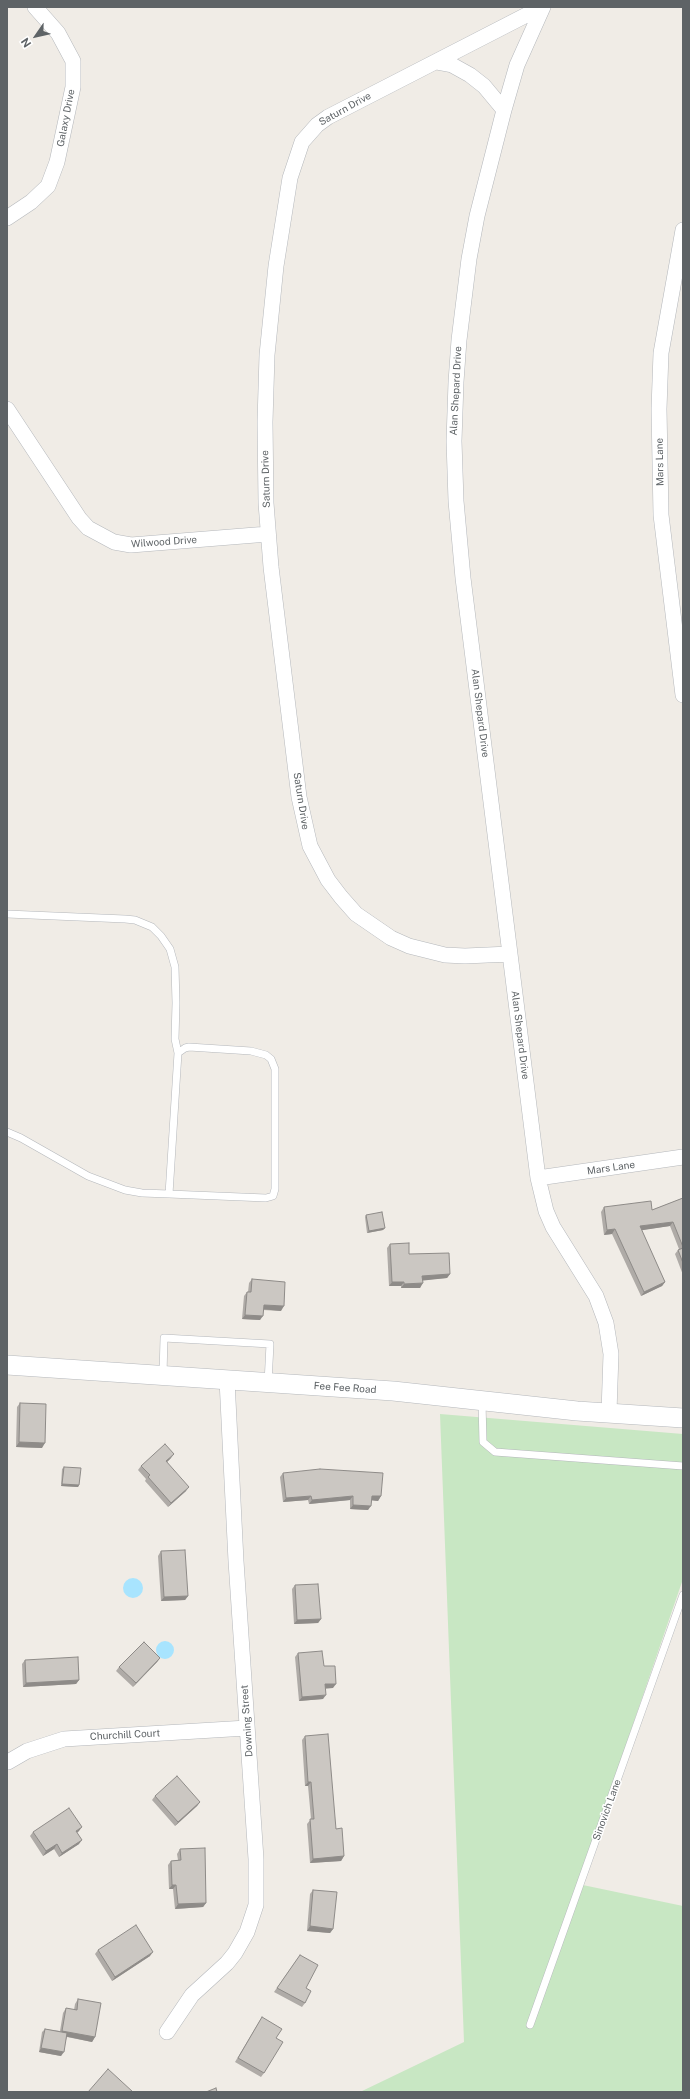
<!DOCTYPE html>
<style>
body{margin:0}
#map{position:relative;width:690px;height:2099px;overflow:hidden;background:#f0ece6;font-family:"Public Sans",sans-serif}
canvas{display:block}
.frame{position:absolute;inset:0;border:8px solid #5e6366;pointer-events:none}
.north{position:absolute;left:16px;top:16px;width:40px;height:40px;-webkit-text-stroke:3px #fff;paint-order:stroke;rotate:236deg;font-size:11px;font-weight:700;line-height:16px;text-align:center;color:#5e6366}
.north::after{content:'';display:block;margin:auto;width:14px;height:18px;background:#5e6366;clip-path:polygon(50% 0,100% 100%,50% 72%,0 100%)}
</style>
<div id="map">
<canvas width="690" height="2099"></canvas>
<div class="frame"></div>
<div class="north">N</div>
</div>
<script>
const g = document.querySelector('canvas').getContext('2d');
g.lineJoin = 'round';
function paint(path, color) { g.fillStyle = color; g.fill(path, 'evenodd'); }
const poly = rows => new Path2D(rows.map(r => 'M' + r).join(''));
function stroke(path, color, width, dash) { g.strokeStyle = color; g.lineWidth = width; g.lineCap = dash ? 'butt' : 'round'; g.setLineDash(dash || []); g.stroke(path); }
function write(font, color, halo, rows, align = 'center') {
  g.font = font + ' "Public Sans",sans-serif'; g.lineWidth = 3; g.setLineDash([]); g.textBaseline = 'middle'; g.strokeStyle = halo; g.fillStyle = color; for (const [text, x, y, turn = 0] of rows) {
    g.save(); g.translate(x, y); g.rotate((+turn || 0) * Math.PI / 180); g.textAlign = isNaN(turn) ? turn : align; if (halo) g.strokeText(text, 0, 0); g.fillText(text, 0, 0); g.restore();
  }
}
paint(poly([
 [440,1414,683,1434,683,1579,578,1884,683,1906,683,2092,360,2092,464,2042]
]), '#c8e7c3');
paint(poly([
 '123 1588a10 10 0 1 1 20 0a10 10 0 1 1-20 0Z',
 '156 1650a9 9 0 1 1 18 0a9 9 0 1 1-18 0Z'
]), '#a8e4fe');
const service = poly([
 [7,914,125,919,135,920,152,927,161,936,170,949,175,967,176,1003,175,1039,178,1053],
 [7,1132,21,1138,88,1176,125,1190,142,1193,169,1194,266,1198,273,1196,275,1189,275,1069,271,1059,266,1055,251,1051,189,1047,185,1048,178,1053,169,1194],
 [163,1375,164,1338,270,1344,268,1383],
 [482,1402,483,1442,495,1452,683,1466],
 [530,2025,683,1595]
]);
const minor = poly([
 [543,7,517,65,504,110,477,216,469,259,459,340,456,382,454,441,456,501,463,578,538,1178,546,1211,553,1227,596,1296,606,1323,611,1354,609,1412],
 [436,62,452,65,470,75,484,86,504,110],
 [7,218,31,202,48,186,57,162,73,87,73,61,58,33,35,7],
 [683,230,661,353,659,409,661,515,683,695],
 [7,409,79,518,88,528,114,542,131,545,268,534],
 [510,954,465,956,445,955,409,946,391,938,356,914,341,897,328,880,310,846,299,797,271,567,266,503,265,422,267,355,276,266,290,178,302,142,317,125,328,117,542,7],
 [538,1178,683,1157],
 [8,1762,27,1751,64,1739,247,1728],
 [167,2032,192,1995,227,1963,235,1953,247,1932,256,1905,256,1859,236,1561,227,1380]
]);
const tertiary = poly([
 [7,1365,393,1391,577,1411,683,1418]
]);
stroke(service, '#b4b7bb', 8);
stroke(minor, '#b4b7bb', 16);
stroke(tertiary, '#b4b7bb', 20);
stroke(service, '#fff', 7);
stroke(minor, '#fff', 15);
stroke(tertiary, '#fff', 19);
paint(poly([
 [683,1198,683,1275,675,1254,678,1250,679,1249,670,1226,641,1230,665,1282,662,1286,641,1296,612,1234,604,1235,601,1212,604,1207,652,1210],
 [366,1215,385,1228,383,1230,367,1233,365,1217],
 [390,1244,409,1254,450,1274,447,1278,423,1280,420,1288,401,1288,401,1286,389,1286,387,1248],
 [252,1279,281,1311,263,1310,260,1320,242,1319,244,1296,247,1292,248,1292,249,1283],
 [20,1403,42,1448,16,1447,17,1407],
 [171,1458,167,1462,186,1491,168,1507,145,1481,146,1479,138,1470,141,1466],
 [64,1467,79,1485,78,1487,61,1486,62,1469],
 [283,1473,381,1496,378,1501,371,1500,368,1510,350,1509,350,1500,309,1504,308,1500,283,1502,280,1477],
 [161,1551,188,1596,185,1600,161,1601,158,1556],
 [295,1585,321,1619,318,1623,294,1624,292,1589],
 [298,1653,324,1666,333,1688,325,1688,323,1699,299,1701,295,1657],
 [160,1658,157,1662,133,1687,116,1671,119,1667],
 [25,1660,79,1680,76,1684,23,1687,22,1664],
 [305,1736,336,1829,344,1856,341,1861,310,1863,307,1824,311,1819,308,1786,305,1786,302,1740],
 [155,1796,200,1802,197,1806,175,1826,152,1800],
 [79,1831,77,1833,79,1844,59,1857,54,1849,43,1856,30,1836,33,1832],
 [180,1849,206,1903,203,1907,175,1909,173,1889,169,1889,168,1865,171,1861,178,1860,177,1854],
 [313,1890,333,1929,330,1933,307,1931,310,1894],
 [98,1950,150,1956,112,1981,95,1954],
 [300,1955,306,1988,305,2003,302,2007,274,1992],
 [78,1999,95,2037,92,2042,67,2037,61,2056,39,2052,42,2032,45,2029,60,2031,63,2013,66,2008,74,2010,75,2004],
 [262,2017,276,2038,264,2073,261,2077,235,2062]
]), '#afaba7');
paint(poly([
 [673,1222,670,1226,637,1231,640,1226],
 [385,1228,383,1230,367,1233,369,1231],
 [615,1229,612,1234,604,1235,607,1230],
 [450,1274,447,1278,419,1281,422,1276],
 [392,1282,404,1282,401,1286,389,1286],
 [665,1282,662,1286,641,1296,644,1292],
 [423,1283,420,1288,401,1288,404,1284],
 [264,1305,284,1306,281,1311,261,1309],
 [245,1315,263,1316,260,1320,242,1319],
 [19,1442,45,1443,42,1448,16,1447],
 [174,1454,171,1458,163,1466,166,1461],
 [62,1484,79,1485,78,1487,61,1486],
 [189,1487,186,1491,168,1507,171,1503],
 [311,1496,308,1500,283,1502,286,1498],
 [353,1496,350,1500,309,1504,312,1500],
 [372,1496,381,1496,378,1501,369,1500],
 [353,1505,371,1506,368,1510,350,1509],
 [188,1596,185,1600,161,1601,164,1597],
 [321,1619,318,1623,294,1624,297,1620],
 [160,1658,157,1662,133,1687,136,1683],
 [79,1680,76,1684,23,1687,26,1683],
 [325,1684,336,1684,333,1688,322,1689],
 [326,1695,323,1699,299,1701,302,1697],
 [308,1782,311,1782,308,1786,305,1786],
 [200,1802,197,1806,175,1826,178,1822],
 [82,1827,79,1831,73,1835,76,1831],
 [82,1840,79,1844,59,1857,62,1853],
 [57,1844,54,1849,43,1856,46,1851],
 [344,1856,341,1861,310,1863,313,1859],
 [172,1885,176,1885,173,1889,169,1889],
 [206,1903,203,1907,175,1909,178,1904],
 [310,1926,333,1929,330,1933,307,1931],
 [153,1952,150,1956,112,1981,115,1977],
 [62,2031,95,2037,92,2042,59,2035],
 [41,2048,64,2052,61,2056,39,2052]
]), '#8e8b88');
const building = poly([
 [683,1198,683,1247,673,1222,640,1226,665,1282,644,1292,615,1229,607,1230,604,1207,651,1201,652,1210,683,1198],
 [382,1212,385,1228,369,1231,366,1215,382,1212],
 [409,1243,409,1254,449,1253,450,1274,422,1276,423,1283,404,1284,404,1282,392,1282,390,1244,409,1243],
 [683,1248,683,1263,678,1250,683,1248],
 [252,1279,285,1282,284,1306,264,1305,263,1316,245,1315,247,1292,251,1292,252,1279],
 [20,1403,46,1404,45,1443,19,1442,20,1403],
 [165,1444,174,1454,166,1461,189,1487,171,1503,148,1477,150,1475,141,1466,165,1444],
 [64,1467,81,1468,79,1485,62,1484,64,1467],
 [320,1469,383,1473,381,1496,372,1496,371,1506,353,1505,353,1496,312,1500,311,1496,286,1498,283,1473,320,1469],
 [185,1550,188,1596,164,1597,161,1551,185,1550],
 [318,1584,321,1619,297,1620,295,1585,318,1584],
 [144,1642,160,1658,136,1683,119,1667,144,1642],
 [322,1651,324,1666,335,1666,336,1684,325,1684,326,1695,302,1697,298,1653,322,1651],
 [78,1657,79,1680,26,1683,25,1660,78,1657],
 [328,1734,336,1829,342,1828,344,1856,313,1859,310,1819,314,1819,311,1782,308,1782,305,1736,328,1734],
 [177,1776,200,1802,178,1822,155,1796,177,1776],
 [69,1808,82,1827,76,1831,82,1840,62,1853,57,1844,46,1851,33,1832,69,1808],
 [205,1848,206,1903,178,1904,176,1885,172,1885,171,1861,181,1860,180,1849,205,1848],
 [313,1890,337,1892,333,1929,310,1926,313,1890],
 [136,1925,153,1952,115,1977,98,1950,136,1925],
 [300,1955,318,1965,306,1988,311,1991,305,2003,277,1988,300,1955],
 [78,1999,101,2003,95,2037,62,2031,66,2008,77,2010,78,1999],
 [262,2017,282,2029,276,2038,283,2042,264,2073,238,2058,262,2017],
 [45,2029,67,2033,64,2052,41,2048,45,2029],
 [108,2069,133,2092,88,2092,108,2069],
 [216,2088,217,2092,206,2092,216,2088]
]);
paint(building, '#cbc7c2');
stroke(building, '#8e8b88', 1);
write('10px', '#5e6366', '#fff', [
 ["Saturn Drive",345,109,-29],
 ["Galaxy Drive",66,118,-79],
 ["Alan Shepard Drive",456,391,-87],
 ["Mars Lane",660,462,-91],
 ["Saturn Drive",266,479,-92],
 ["Wilwood Drive",164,542,-4],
 ["Alan Shepard Drive",480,713,83],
 ["Saturn Drive",301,801,81],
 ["Alan Shepard Drive",520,1035,83],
 ["Mars Lane",611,1168,-8],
 ["Fee Fee Road",345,1388,4],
 ["Downing Street",247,1721,-94],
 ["Churchill Court",125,1735,-3],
 ["Sinovich Lane",607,1810,-70]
]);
</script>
